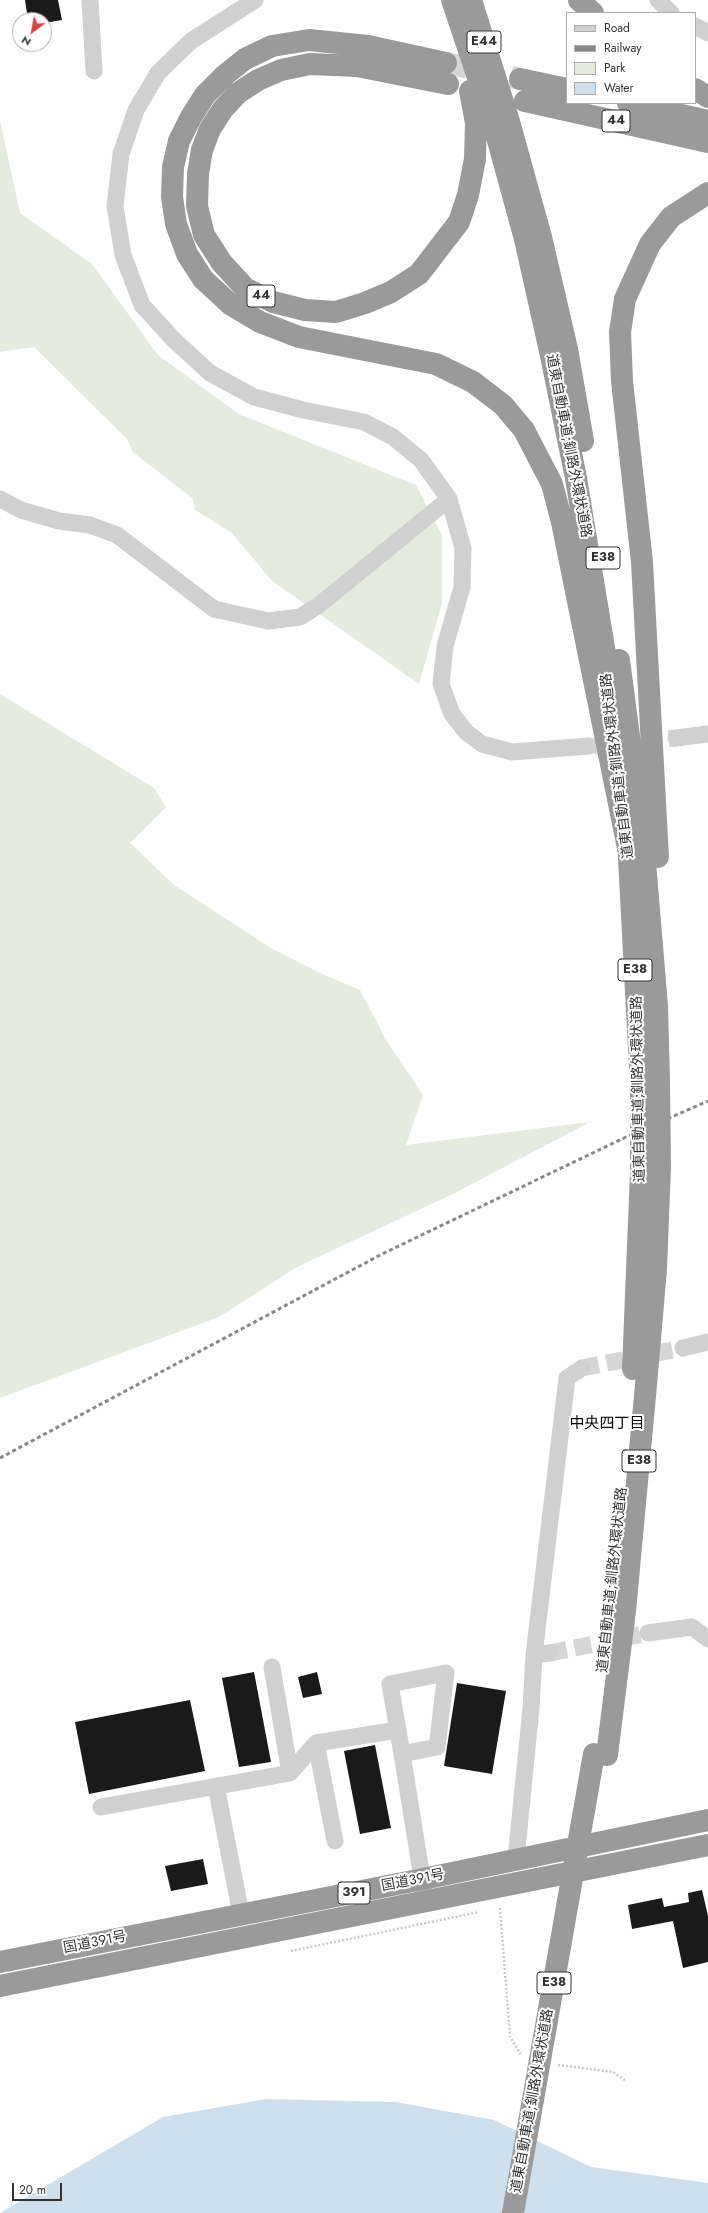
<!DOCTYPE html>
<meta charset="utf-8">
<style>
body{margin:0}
#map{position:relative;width:708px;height:2213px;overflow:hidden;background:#fff;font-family:Jost,sans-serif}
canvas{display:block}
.legend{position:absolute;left:566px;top:12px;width:130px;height:92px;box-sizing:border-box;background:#fff;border:1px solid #adadad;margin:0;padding:5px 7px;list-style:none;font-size:12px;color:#333}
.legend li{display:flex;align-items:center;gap:8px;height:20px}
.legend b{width:20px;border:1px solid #adadad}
.north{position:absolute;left:12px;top:12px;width:40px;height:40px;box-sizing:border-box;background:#fff;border:1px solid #adadad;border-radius:50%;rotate:212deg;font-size:11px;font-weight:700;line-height:16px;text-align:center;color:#333}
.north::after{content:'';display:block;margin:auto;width:14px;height:18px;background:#dc4242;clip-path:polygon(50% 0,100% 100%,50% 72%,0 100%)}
.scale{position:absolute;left:12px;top:2183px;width:50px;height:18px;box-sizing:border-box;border:2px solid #333;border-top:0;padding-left:5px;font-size:12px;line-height:14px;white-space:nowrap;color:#333;-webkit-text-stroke:3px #fff;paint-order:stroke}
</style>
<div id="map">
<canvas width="708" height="2213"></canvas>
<ul class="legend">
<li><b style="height:5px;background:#d0d0d0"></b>Road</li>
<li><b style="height:5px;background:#888"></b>Railway</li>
<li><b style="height:11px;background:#e5ebdf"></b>Park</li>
<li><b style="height:11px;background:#d0dfec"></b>Water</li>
</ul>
<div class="north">N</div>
<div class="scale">20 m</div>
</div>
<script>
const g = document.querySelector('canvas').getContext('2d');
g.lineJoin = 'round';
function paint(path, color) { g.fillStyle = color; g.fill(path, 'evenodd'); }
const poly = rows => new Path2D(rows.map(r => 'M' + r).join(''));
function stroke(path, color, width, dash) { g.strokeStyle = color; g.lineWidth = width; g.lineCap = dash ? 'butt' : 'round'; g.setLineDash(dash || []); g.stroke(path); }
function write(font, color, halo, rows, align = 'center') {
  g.font = font + ' Jost,"Noto Sans JP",sans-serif'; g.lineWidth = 4; g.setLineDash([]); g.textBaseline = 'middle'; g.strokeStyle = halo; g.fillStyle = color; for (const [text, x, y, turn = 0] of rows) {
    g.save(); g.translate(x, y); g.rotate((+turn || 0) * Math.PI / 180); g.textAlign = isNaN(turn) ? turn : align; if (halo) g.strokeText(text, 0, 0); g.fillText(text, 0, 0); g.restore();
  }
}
paint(poly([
 [0,120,20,213,92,264,158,355,239,414,416,485,442,535,442,603,419,684,272,581,232,533,195,510,193,499,133,452,127,439,34,347,0,352],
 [0,694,154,788,166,807,130,843,174,885,271,948,320,973,360,990,386,1040,423,1095,406,1145,590,1122,455,1193,297,1267,219,1317,0,1398]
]), '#e5ebdf');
paint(poly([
 [266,2099,396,2102,494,2120,591,2167,708,2183,708,2213,0,2213,163,2117]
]), '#d0dfec');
paint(poly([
 [25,0,58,0,62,20,44,23,44,20,28,20],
 [254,1672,271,1762,239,1767,222,1678],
 [317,1672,322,1694,303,1698,298,1677],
 [457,1683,506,1691,492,1774,444,1766],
 [190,1700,205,1771,89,1794,75,1722],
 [375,1745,391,1828,360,1834,344,1751],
 [203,1859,208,1884,171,1891,165,1866],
 [702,1890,708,1916,708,1962,683,1968,673,1921,632,1929,628,1905,662,1898,664,1907,689,1902,688,1893]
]), '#1a1a1a');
stroke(poly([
 [594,746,676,738],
 [582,1368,683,1348],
 [550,1653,648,1633]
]), '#d6d6d6', 17, [17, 8]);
stroke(poly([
 [446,63,520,79]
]), '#d6d6d6', 22, [22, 11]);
stroke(poly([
 [500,1908,510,2037,521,2054],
 [291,1951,479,1912],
 [558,2065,613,2072,626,2081]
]), '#cacaca', 2.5, [2, 2]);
stroke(poly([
 [90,0,94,71],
 [255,0,191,41,158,73,136,110,121,154,115,206,123,255,142,305,174,340,210,373,254,397,303,410,364,422,393,437,421,460,449,499,463,548,462,587,445,646,441,684,452,714,466,732,482,744,512,752,589,746],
 [658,0,671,13],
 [695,26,708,33],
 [0,499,21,510,59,521,90,525,117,535,214,609,268,621,300,617,319,605,449,499],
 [676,738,708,734],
 [683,1348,708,1342],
 [648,1633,692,1627,708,1639],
 [534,1655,567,1378,582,1368],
 [272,1667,290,1773],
 [316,1743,335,1841],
 [402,1754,437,1747,446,1673,390,1684,402,1754,424,1890],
 [216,1786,241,1914],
 [101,1807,290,1773,316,1743,398,1730],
 [516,1859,531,1708,534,1655,550,1653]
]), '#d0d0d0', 17);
stroke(poly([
 [452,0,493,122,525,239,550,351,576,478,610,684],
 [471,0,508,118,541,237,567,349,583,441],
 [579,0,593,13],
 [446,63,368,46,309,40,272,46,245,59,225,75,205,95,191,117,179,141,173,167,172,197,176,224,187,254,203,279,230,304,260,322,299,337,436,364,473,382,503,405,524,430,552,484,562,522,629,853],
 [520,79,567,89],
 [448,84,357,66,310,64,281,70,258,80,238,93,223,109,210,129,202,150,198,174,197,206,204,235,222,263,245,288,273,302,305,310,336,312,365,303,391,292,419,274,459,222,468,195,475,159,476,123,470,91],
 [695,89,708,97],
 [525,101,708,142],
 [628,103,708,121],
 [619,660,644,850,657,1006,659,1081],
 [628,839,641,1087],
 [658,857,642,562,622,381,620,332,625,299,650,244,671,217,708,193],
 [633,1369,641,1172],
 [607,1755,625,1611,646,1385,656,1269,660,1166],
 [0,1962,423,1879,708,1820],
 [0,1986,708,1845]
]), '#9a9a9a', 22);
stroke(poly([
 [0,1458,382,1254,624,1138,708,1101]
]), '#888', 3, [4, 3]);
stroke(poly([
 [659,1081,660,1166],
 [641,1172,641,1087],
 [513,2213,594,1754]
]), '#9a9a9a', 22);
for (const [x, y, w] of [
 [484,42,34],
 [616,121,28],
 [261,296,28],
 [603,558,34],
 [635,970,34],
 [639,1461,34],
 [354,1893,32],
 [554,1983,34]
]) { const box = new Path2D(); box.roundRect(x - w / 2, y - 11, w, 22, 3); g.fillStyle = '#fff'; g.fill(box); stroke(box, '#333', 1); }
write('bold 13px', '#333', null, [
 ["E44",484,42],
 ["44",616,121],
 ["44",261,296],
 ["E38",603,558],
 ["E38",635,970],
 ["E38",639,1461],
 ["391",354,1893],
 ["E38",554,1983]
]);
write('14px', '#333', '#fff', [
 ["道東自動車道;釧路外環状道路",568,446,79],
 ["道東自動車道;釧路外環状道路",618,766,-97],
 ["道東自動車道;釧路外環状道路",639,1089,-91],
 ["道東自動車道;釧路外環状道路",613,1580,-84],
 ["国道391号",413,1881,-11],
 ["国道391号",95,1943,-11],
 ["道東自動車道;釧路外環状道路",533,2101,-80]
]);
write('15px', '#000', '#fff', [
 ["中央四丁目",607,1424]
]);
</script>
